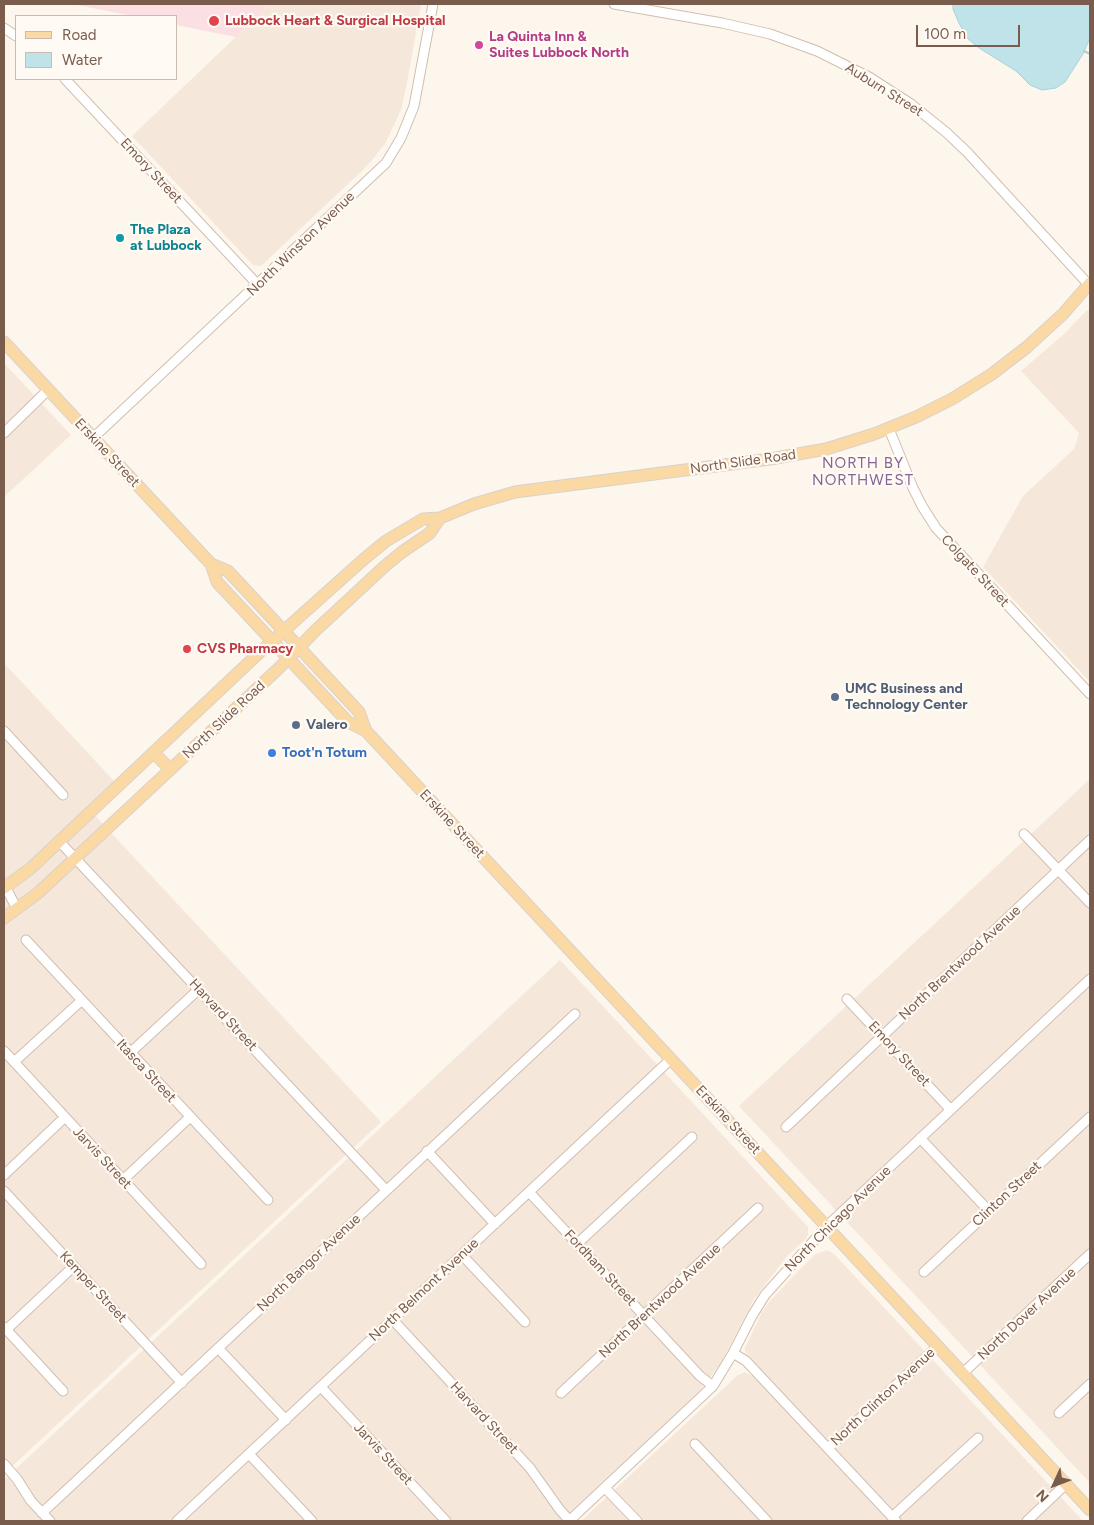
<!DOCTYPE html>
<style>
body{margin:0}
#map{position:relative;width:1094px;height:1525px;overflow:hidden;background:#fdf6ec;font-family:Figtree,sans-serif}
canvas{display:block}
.frame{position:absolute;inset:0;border:5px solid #7a5c4d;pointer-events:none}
.legend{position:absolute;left:15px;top:15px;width:162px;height:65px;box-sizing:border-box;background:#fffaf3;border:1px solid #cabbb1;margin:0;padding:6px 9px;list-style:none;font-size:15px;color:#7a5c4d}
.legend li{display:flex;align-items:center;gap:10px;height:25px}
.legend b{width:25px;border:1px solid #cabbb1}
.north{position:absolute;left:1029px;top:1460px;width:50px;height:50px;-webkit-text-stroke:4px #fffaf3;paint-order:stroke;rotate:227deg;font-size:14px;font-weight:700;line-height:20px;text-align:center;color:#7a5c4d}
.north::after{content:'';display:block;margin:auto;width:18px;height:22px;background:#7a5c4d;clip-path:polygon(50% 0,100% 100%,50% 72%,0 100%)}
.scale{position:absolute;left:916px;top:25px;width:104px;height:22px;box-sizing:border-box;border:2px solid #7a5c4d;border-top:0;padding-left:6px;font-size:15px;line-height:18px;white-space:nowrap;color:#7a5c4d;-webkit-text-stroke:4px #fffaf3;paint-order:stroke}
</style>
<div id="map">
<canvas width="1094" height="1525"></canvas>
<div class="frame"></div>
<ul class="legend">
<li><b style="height:6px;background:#fbd9a5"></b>Road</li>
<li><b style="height:14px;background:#bfe3e8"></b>Water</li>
</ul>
<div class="north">N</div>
<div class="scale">100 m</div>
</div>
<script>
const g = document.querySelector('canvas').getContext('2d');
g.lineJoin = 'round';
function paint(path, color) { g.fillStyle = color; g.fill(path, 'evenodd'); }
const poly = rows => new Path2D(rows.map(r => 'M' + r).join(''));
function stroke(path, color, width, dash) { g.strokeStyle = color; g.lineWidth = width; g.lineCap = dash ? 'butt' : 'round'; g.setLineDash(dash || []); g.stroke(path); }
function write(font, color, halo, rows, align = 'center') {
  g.font = font + ' Figtree,sans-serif'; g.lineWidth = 4.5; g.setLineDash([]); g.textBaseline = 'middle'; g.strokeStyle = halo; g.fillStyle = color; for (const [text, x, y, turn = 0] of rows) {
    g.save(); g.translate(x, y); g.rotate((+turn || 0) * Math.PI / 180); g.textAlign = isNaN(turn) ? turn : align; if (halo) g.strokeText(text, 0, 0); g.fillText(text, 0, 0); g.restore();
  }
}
paint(poly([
 [265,4,421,4,407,83,401,110,385,144,367,166,261,266,253,265,132,136,264,10],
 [1090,310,1090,682,983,567,1023,496,1074,449,1079,433,1021,371,1064,334,1086,311],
 [4,363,71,435,4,497],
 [4,663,115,782,88,808,381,1122,4,1474],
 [1090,779,1090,1483,739,1106],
 [560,960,808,1227,808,1234,806,1239,788,1255,754,1299,721,1363,699,1392,561,1521,4,1521,4,1480],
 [827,1250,834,1254,1083,1521,581,1521,738,1375,745,1372,752,1376,760,1369,745,1352,745,1348,762,1312,770,1301,800,1269,816,1254]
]), '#f5e8da');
paint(poly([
 [72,4,265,4,264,10,236,37,176,25,176,16,133,16]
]), '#fbdfe3');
const water = poly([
 [953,4,1090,4,1090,38,1083,54,1065,82,1056,88,1042,90,1030,85,1016,71,979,48,967,38,959,23,953,9,953,4]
]);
paint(water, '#bfe3e8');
stroke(water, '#a5d3da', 1);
stroke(poly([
 [1084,51,1090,54]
]), '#a5d3da', 2);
const minor = poly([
 [614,4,722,23,770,34,817,51,869,77,911,104,947,133,967,152,1090,286],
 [4,28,16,36],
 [65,79,258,285],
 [889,429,913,488,922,506,936,528,1090,694],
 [4,433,48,390],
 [93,438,386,163,401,138,414,106,433,4],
 [4,731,63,795],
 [1024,834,1090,903],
 [59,841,386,1190],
 [4,884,17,909],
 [26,940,268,1200],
 [847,999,950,1109],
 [4,1051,201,1264],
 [130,1053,199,989],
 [14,1062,81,1001],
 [786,1127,1090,840],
 [920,1138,989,1211],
 [427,1151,495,1224],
 [4,1175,65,1117],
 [123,1180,190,1117],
 [4,1191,182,1383],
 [529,1192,700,1376,713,1386],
 [577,1244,692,1137],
 [462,1255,525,1322],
 [924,1272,1090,1117],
 [393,1320,530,1468,560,1510,570,1521],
 [4,1327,63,1391],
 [6,1330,74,1266],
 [218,1348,286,1420],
 [733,1353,746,1361,896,1521],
 [963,1373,1090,1254],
 [321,1387,446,1521],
 [561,1393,758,1208],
 [1059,1413,1090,1384],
 [695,1444,767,1521],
 [828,1448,938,1346],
 [249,1454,312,1521],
 [4,1464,17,1479,31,1501,50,1521],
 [605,1488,637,1521],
 [42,1513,575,1014],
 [892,1517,978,1438],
 [177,1521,671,1059],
 [569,1521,713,1386,733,1353,752,1316,765,1295,827,1226,1090,979],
 [1027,1521,1066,1484]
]);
const major = poly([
 [4,342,211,564,217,582,348,722,366,731,1090,1510],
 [211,564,228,571,359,712,366,731],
 [154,753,170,769],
 [4,888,31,868,260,652,364,559,386,541,423,519,440,518,474,504,515,492,770,459,826,449,874,434,916,417,952,399,992,374,1027,347,1063,314,1090,283],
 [4,918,38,893,278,669,316,630,385,566,402,552,430,533,440,518]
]);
stroke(minor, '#d1beb0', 11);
stroke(major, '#dad1cd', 13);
stroke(minor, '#fff', 9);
stroke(major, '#fbd9a5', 11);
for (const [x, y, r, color] of [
 [214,21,6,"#e0444e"],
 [479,45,5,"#d1479c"],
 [120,238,5,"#0f9aa8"],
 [187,649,5,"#e0444e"],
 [835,697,5,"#5c6f8a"],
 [296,725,5,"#5c6f8a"],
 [272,753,5,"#3f7fe0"]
]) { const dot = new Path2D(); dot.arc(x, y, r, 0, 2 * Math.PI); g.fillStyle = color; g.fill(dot); stroke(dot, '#fffaf3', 2); }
write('bold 14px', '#be3a42', '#fffaf3', [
 ["Lubbock Heart & Surgical Hospital",225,21],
 ["CVS Pharmacy",197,649]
], 'left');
write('bold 14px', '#b23c85', '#fffaf3', [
 ["La Quinta Inn &",489,37],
 ["Suites Lubbock North",489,53]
], 'left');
write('14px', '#7a5c4d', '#fffaf3', [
 ["Auburn Street",884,90,32],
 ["Emory Street",151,171,47],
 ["North Winston Avenue",301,244,-44],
 ["Erskine Street",107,453,47],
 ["North Slide Road",743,462,-8],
 ["Colgate Street",975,571,47],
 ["North Slide Road",224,720,-43],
 ["Erskine Street",452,824,47],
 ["North Brentwood Avenue",960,963,-43],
 ["Harvard Street",223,1015,47],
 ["Emory Street",899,1054,47],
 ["Itasca Street",146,1071,47],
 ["Erskine Street",728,1120,47],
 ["Jarvis Street",102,1158,47],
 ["Clinton Street",1007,1194,-43],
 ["North Chicago Avenue",838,1219,-45],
 ["North Bangor Avenue",309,1263,-43],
 ["Fordham Street",600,1268,47],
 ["Kemper Street",93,1287,47],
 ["North Belmont Avenue",424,1290,-43],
 ["North Brentwood Avenue",660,1301,-43],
 ["North Dover Avenue",1027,1314,-43],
 ["North Clinton Avenue",883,1397,-43],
 ["Harvard Street",484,1418,47],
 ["Jarvis Street",383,1454,47]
]);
write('bold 14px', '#0d838f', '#fffaf3', [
 ["The Plaza",130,230],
 ["at Lubbock",130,246]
], 'left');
write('bold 14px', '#4e5e75', '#fffaf3', [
 ["UMC Business and",845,689],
 ["Technology Center",845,705],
 ["Valero",306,725]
], 'left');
write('bold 14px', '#366cbe', '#fffaf3', [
 ["Toot'n Totum",282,753]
], 'left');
g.letterSpacing = '1px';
write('15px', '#846695', '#fffaf3', [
 ["NORTH BY",863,464],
 ["NORTHWEST",863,481]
]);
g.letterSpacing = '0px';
</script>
